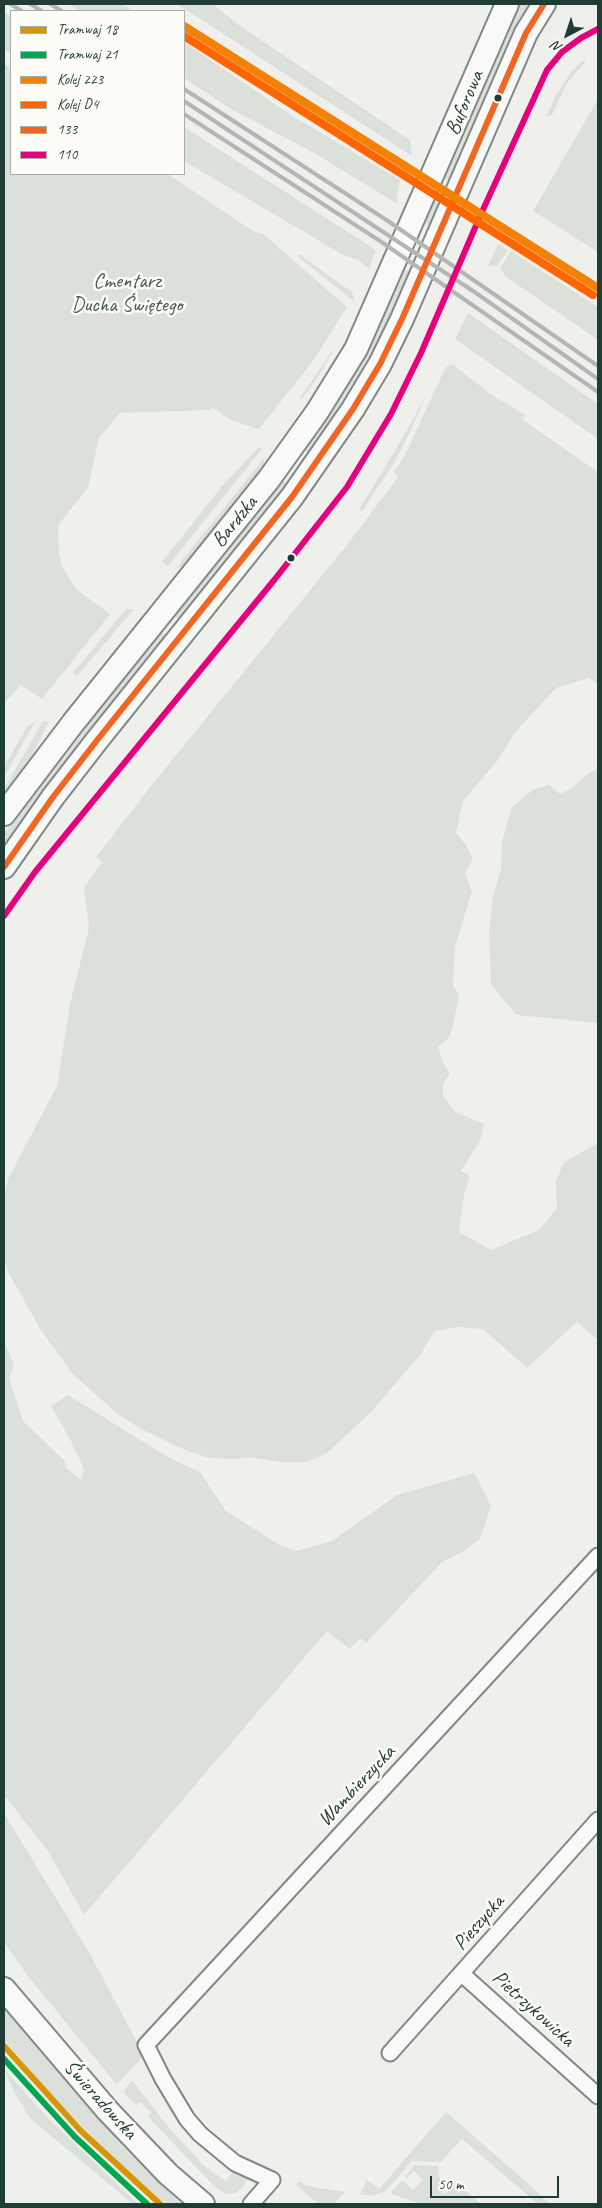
<!DOCTYPE html>
<meta charset="utf-8">
<style>
body{margin:0}
#map{position:relative;width:602px;height:2208px;overflow:hidden;background:#eff0ec;font-family:Caveat,sans-serif}
canvas{display:block}
.frame{position:absolute;inset:0;border:5px solid #1f3d34;pointer-events:none}
.legend{position:absolute;left:10px;top:10px;width:175px;height:165px;box-sizing:border-box;background:#fdfcf7;border:1px solid #a4b0a9;margin:0;padding:6px 9px;list-style:none;font-size:15px;color:#1f3d34}
.legend li{display:flex;align-items:center;gap:10px;height:25px}
.legend b{width:25px;border:1px solid #a4b0a9}
.north{position:absolute;left:542px;top:10px;width:50px;height:50px;-webkit-text-stroke:4px #fdfcf7;paint-order:stroke;rotate:220deg;font-size:14px;font-weight:700;line-height:20px;text-align:center;color:#1f3d34}
.north::after{content:'';display:block;margin:auto;width:18px;height:22px;background:#1f3d34;clip-path:polygon(50% 0,100% 100%,50% 72%,0 100%)}
.scale{position:absolute;left:430px;top:2176px;width:129px;height:22px;box-sizing:border-box;border:2px solid #1f3d34;border-top:0;padding-left:6px;font-size:15px;line-height:18px;white-space:nowrap;color:#1f3d34;-webkit-text-stroke:4px #fdfcf7;paint-order:stroke}
</style>
<div id="map">
<canvas width="602" height="2208"></canvas>
<div class="frame"></div>
<ul class="legend">
<li><b style="height:6px;background:#d79608"></b>Tramwaj 18</li>
<li><b style="height:6px;background:#00a651"></b>Tramwaj 21</li>
<li><b style="height:6px;background:#f48103"></b>Kolej 223</li>
<li><b style="height:6px;background:#f60"></b>Kolej D4</li>
<li><b style="height:6px;background:#f26522"></b>133</li>
<li><b style="height:6px;background:#e5007d"></b>110</li>
</ul>
<div class="north">N</div>
<div class="scale">50 m</div>
</div>
<script>
const g = document.querySelector('canvas').getContext('2d');
g.lineJoin = 'round';
function paint(path, color) { g.fillStyle = color; g.fill(path, 'evenodd'); }
const poly = rows => new Path2D(rows.map(r => 'M' + r).join(''));
function stroke(path, color, width, dash) { g.strokeStyle = color; g.lineWidth = width; g.lineCap = dash ? 'butt' : 'round'; g.setLineDash(dash || []); g.stroke(path); }
function write(font, color, halo, rows, align = 'center') {
  g.font = font + ' Caveat,sans-serif'; g.lineWidth = 5; g.setLineDash([]); g.textBaseline = 'middle'; g.strokeStyle = halo; g.fillStyle = color; for (const [text, x, y, turn = 0] of rows) {
    g.save(); g.translate(x, y); g.rotate((+turn || 0) * Math.PI / 180); g.textAlign = isNaN(turn) ? turn : align; if (halo) g.strokeText(text, 0, 0); g.fillText(text, 0, 0); g.restore();
  }
}
paint(poly([
 [68,4,122,4,134,11,80,11],
 [177,4,213,4,240,26,410,140,412,156],
 [519,4,530,4,519,22,451,182,444,179],
 [4,12,11,17,11,54,4,49],
 [184,42,291,115,400,180,396,203,314,153,231,109,184,78],
 [584,60,586,61,567,83,552,115,546,117,556,95,572,71],
 [4,64,11,68,11,174,168,174,253,231,263,234,347,307,313,361,259,429,230,420,212,407,210,410,120,413,99,438,88,488,58,525,59,555,63,568,76,589,110,614,42,699,21,685,4,704],
 [598,99,598,252,533,211],
 [184,127,376,250,369,269,358,260,343,255,184,161],
 [438,194,444,197,431,227,425,223],
 [498,244,508,250,497,266,488,266],
 [511,251,598,307,598,340,505,276,500,268],
 [299,254,352,292,355,302,297,256],
 [405,270,411,274,387,323,345,399,309,454,305,451,306,448,330,412,366,352],
 [468,313,598,404,598,439,455,339],
 [336,345,320,374,302,399,300,398],
 [452,364,489,393,525,415,523,420,598,472,598,684,589,678,556,688,516,731,498,760,463,801,456,833,466,845,473,858,465,873,472,891,455,947,453,985,459,995,452,1030,448,1039,438,1047,443,1062,450,1074,443,1083,443,1095,455,1112,484,1124,481,1139,461,1171,470,1176,464,1195,459,1232,491,1250,539,1230,557,1208,556,1181,564,1162,598,1143,598,1340,577,1322,527,1368,483,1329,459,1327,435,1331,420,1355,372,1411,327,1453,307,1462,281,1462,249,1457,236,1459,209,1458,183,1449,141,1429,116,1413,73,1374,42,1332,8,1272,4,1256,4,1194,9,1177,57,1086,70,1004,89,928,84,888,102,862,96,857,151,786,350,541,398,477,394,472,405,455,443,373,446,367],
 [428,391,410,432,394,463,362,511,359,510,406,432],
 [259,447,262,449,168,566,162,562,222,486],
 [265,457,263,469,186,565,176,568],
 [283,480,287,484,270,508,179,620,174,616],
 [126,609,134,609,77,676,73,673],
 [160,632,167,636,57,772,4,846,4,833,38,786],
 [36,720,8,770,4,776,4,767,26,728],
 [43,721,49,722,30,760,4,797,4,789],
 [598,769,598,1023,516,1015,491,984,489,931,493,896,501,870,502,841,512,807,534,789,549,785,560,794,573,787,590,772],
 [4,1342,14,1365,9,1378,23,1421,66,1462,65,1467,81,1480,84,1469,71,1441,51,1406,68,1395,168,1457,200,1472,226,1511,278,1544,296,1551,332,1541,397,1495,474,1473,491,1505,480,1539,462,1552,442,1562,366,1643,360,1638,350,1649,327,1631,84,1915,48,1851,4,1795],
 [4,1813,90,1954,144,2055,117,2085,27,1975,4,1942],
 [4,2008,123,2147,181,2204,165,2204,108,2153,48,2091,4,2040],
 [4,2069,47,2117,138,2204,133,2204,31,2119,16,2096],
 [132,2080,166,2124,203,2165,226,2181,235,2169,249,2177,242,2188,236,2193,226,2194,214,2186,148,2117,151,2113,140,2102,136,2105,125,2094,124,2090],
 [446,2112,523,2179,550,2204,538,2204,462,2139,441,2162,412,2161,386,2191,372,2196,360,2194,367,2180,379,2189],
 [414,2165,438,2166,442,2194,448,2192,448,2181,452,2179,481,2204,420,2204,392,2194,391,2192,402,2180,413,2190,423,2180,414,2171,407,2179,405,2177],
 [299,2181,307,2186,345,2192,334,2204,318,2204,296,2185]
]), '#dce0db');
const street = poly([
 [462,1974,598,2096],
 [390,2053,598,1820],
 [251,2204,272,2180,235,2163,200,2134,187,2119,163,2079,146,2045,598,1556]
]);
const secondary = poly([
 [4,814,73,723,269,479,317,412,356,349,367,324,507,4],
 [4,867,53,797,98,739,292,497,353,409,380,364,402,319,526,33,544,4],
 [4,1989,108,2111,168,2174,203,2204]
]);
stroke(street, '#828885', 19);
stroke(secondary, '#828885', 26);
stroke(street, '#f9f9f7', 15);
stroke(secondary, '#f9f9f7', 22);
stroke(poly([
 [10,4,22,11],
 [30,4,42,11],
 [50,4,62,11],
 [184,89,388,221,598,366],
 [184,101,476,293,598,379],
 [184,114,380,241,598,392]
]), '#b3b6b4', 4);
stroke(poly([
 [4,867,53,797,98,739,292,497,353,409,380,364,402,319,526,33,544,4]
]), '#f26522', 6);
stroke(poly([
 [4,916,35,872,275,579,347,487,391,414,421,353,481,214,547,70,562,52,581,38,598,29]
]), '#e5007d', 6);
stroke(poly([
 [184,26,598,288]
]), '#f48103', 8);
stroke(poly([
 [184,36,593,295]
]), '#f60', 8);
stroke(poly([
 [4,2046,81,2131,160,2204]
]), '#d79608', 6);
stroke(poly([
 [4,2059,75,2137,147,2204]
]), '#00a651', 6);
for (const [x, y, r, color] of [
 [498,98,4.5,"#1f3d34"],
 [291,558,4.5,"#1f3d34"]
]) { const dot = new Path2D(); dot.arc(x, y, r, 0, 2 * Math.PI); g.fillStyle = color; g.fill(dot); stroke(dot, '#fdfcf7', 2); }
write('21px', '#1f3d34', '#fdfcf7', [
 ["Buforowa",465,103,-67],
 ["Bardzka",235,522,-51],
 ["Wambierzycka",357,1786,-47],
 ["Pieszycka",479,1923,-49],
 ["Pietrzykowicka",533,2009,42],
 ["Świeradowska",100,2100,48]
]);
write('21px', '#425b53', '#fdfcf7', [
 ["Cmentarz",127,281],
 ["Ducha Świętego",127,305]
]);
</script>
